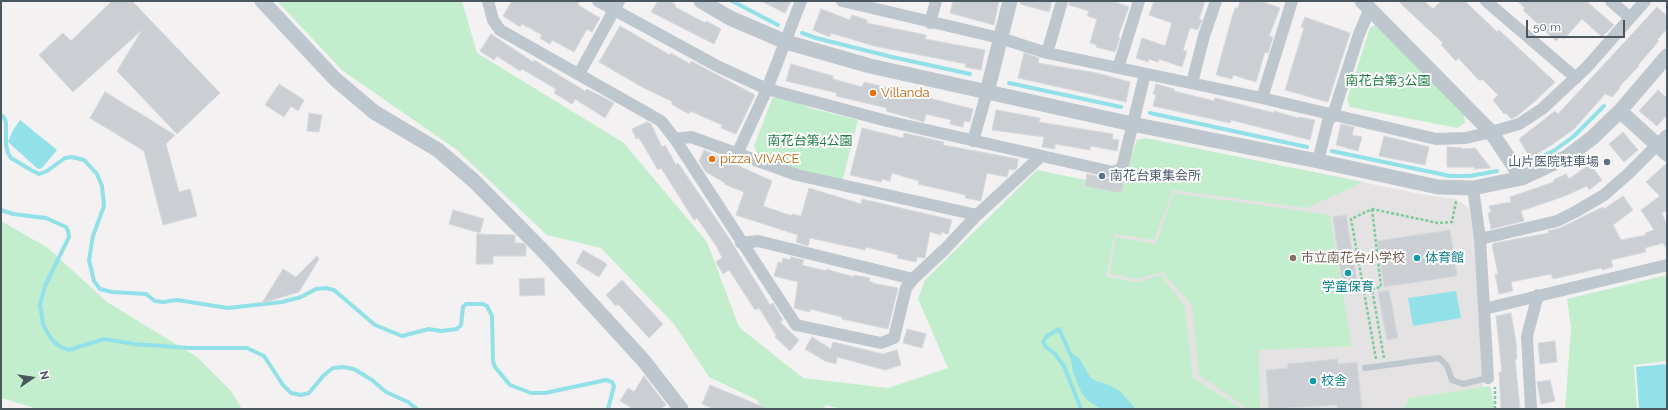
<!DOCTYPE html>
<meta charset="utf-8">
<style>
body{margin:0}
#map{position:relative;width:1668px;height:410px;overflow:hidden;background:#f3f1f2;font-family:Raleway,sans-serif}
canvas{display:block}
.frame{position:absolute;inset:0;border:2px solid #4a575e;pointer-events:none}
.north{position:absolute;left:12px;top:358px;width:40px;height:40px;-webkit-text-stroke:3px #fff;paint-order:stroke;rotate:77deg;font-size:11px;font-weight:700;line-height:16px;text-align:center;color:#4a575e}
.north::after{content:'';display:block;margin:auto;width:14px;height:18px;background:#4a575e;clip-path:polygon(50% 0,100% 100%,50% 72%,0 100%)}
.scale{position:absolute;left:1526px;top:20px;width:99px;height:18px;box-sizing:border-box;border:2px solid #4a575e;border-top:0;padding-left:5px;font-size:12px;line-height:14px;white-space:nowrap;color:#4a575e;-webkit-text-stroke:3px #fff;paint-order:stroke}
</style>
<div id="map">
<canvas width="1668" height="410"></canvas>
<div class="frame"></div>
<div class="north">N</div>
<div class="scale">50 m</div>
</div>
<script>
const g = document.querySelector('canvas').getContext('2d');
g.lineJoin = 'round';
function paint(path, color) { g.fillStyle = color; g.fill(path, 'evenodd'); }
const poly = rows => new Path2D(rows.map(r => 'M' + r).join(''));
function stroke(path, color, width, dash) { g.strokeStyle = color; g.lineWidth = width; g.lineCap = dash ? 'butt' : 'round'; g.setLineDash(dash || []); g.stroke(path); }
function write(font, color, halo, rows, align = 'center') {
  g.font = font + ' Raleway,"Noto Sans JP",sans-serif'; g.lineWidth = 4; g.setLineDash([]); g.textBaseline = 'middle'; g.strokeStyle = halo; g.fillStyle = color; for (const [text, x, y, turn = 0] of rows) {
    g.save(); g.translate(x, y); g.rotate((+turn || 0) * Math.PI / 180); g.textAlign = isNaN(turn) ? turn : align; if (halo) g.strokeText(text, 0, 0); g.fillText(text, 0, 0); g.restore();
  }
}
paint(poly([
 [1145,138,1425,195,1456,199,1469,208,1474,239,1483,387,1410,398,1404,409,1242,409,1193,377,1185,307,1137,282,1106,276,1115,234]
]), '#e4e2e3');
paint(poly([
 [277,1,462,1,477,53,624,143,707,242,739,327,803,378,888,388,948,368,918,299,925,280,1037,170,1120,187,1137,140,1145,138,1363,182,1307,208,1173,190,1154,240,1115,234,1106,276,1137,282,1161,275,1185,307,1193,377,1242,409,842,409,825,405,824,409,762,409,757,400,709,377,674,324,601,248,547,235,457,150,343,71],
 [1376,24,1464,114,1465,123,1457,128,1350,107,1347,99,1370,28],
 [778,95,810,108,858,120,842,182,797,171,758,155,754,146,772,99],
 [1174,193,1330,215,1352,346,1259,350,1260,409,1249,409,1199,375,1192,305,1163,272,1137,279,1110,274,1116,237,1156,244],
 [1,221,48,248,107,302,197,357,231,391,242,409,38,409,1,398],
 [1667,275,1667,361,1634,365,1637,409,1565,409,1571,328,1567,299],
 [1490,386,1495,409,1404,409,1409,398]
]), '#c3eece');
paint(poly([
 [20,120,57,150,42,168,38,169,8,142,12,132],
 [1456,291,1461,318,1413,326,1408,298],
 [1071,353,1079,358,1091,378,1096,381,1109,385,1119,390,1136,409,1101,409,1088,401,1082,394,1073,373,1070,354],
 [1667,364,1667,409,1639,409,1636,367]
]), '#92e1e8');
stroke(poly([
 [732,1,778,25],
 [802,33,816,38,892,57,970,74],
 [1009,83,1121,107],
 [1150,113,1307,147],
 [1,115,5,119,6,124,6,145,8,153,11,158,31,170,39,174,47,171,65,158,72,157,84,160,97,174,102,186,104,206,93,236,89,260,94,281,100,289,112,292,146,294,155,301,163,302,177,300,228,308,282,302,301,297,316,289,326,288,334,290,375,325,402,336,429,329,441,331,457,329,461,325,463,307,466,304,483,304,487,306,492,316,493,361,495,367,510,385,531,393,545,393,606,380,612,382,614,386,608,409],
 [1332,151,1450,176,1470,176,1497,171],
 [1532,162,1555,150,1574,136,1604,106],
 [1,210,13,214,46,218,66,227,68,231,69,237,45,286,40,304,43,324,48,334,54,342,61,347,69,350,104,339,134,344,190,348,247,348,264,356,283,385,291,393,301,395,309,393,323,376,333,368,343,367,354,369,372,380,386,392,408,402,417,409],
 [1072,358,1059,329,1047,336,1043,342,1046,347,1055,354,1064,366,1081,409]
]), '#92e1e8', 4);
const building = poly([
 [112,1,132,1,220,93,177,134,117,71,142,30,73,92,39,55,63,33,71,41,112,1],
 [512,1,580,1,578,5,600,18,592,32,587,29,574,52,552,40,550,44,540,38,542,35,522,24,520,27,503,16,512,1],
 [658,1,670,1,676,5,675,7,705,23,706,21,721,29,714,44,651,12,658,1],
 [761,1,791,1,785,13,761,1],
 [953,1,999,1,994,25,950,13,953,1],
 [1021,1,1052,1,1049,12,1020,4,1021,1],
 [1069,1,1113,1,1129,7,1118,37,1120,37,1115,52,1096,47,1097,45,1090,43,1097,19,1087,16,1089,11,1069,5,1069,1],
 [1154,1,1205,1,1199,19,1202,20,1198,30,1190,28,1183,50,1187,51,1182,67,1159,59,1158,62,1149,59,1148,62,1136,58,1142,38,1165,46,1172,23,1149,15,1154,1],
 [1240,1,1261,1,1280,8,1269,36,1273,37,1268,53,1265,52,1256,82,1233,75,1232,79,1216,75,1231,21,1235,8,1238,8,1240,1],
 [1398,1,1424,1,1433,9,1441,1,1465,1,1497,32,1499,30,1555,82,1534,102,1517,116,1511,119,1506,113,1504,114,1493,100,1498,95,1482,79,1480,81,1458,58,1456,61,1441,45,1443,43,1398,1],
 [1517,1,1586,1,1614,25,1602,37,1582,19,1564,39,1561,36,1556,41,1523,10,1525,8,1517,1],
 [1657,7,1667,16,1667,29,1657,40,1659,41,1638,65,1639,66,1619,87,1620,88,1612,97,1605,94,1574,129,1553,144,1530,158,1519,139,1555,111,1558,114,1657,7],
 [821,9,850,20,852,15,867,20,867,23,926,35,925,39,985,50,981,70,965,67,966,64,874,46,831,33,830,37,813,30,821,9],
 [1305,17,1350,33,1328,102,1285,90,1304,28,1301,27,1305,17],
 [620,26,670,55,671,53,690,64,691,61,755,95,736,134,721,128,722,125,690,111,689,114,671,104,673,102,642,87,599,62,620,26],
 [491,34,533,62,534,60,585,91,587,89,614,103,605,118,575,99,572,104,554,93,556,89,522,69,520,71,497,56,494,60,480,51,491,34],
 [1024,53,1039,58,1038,63,1097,73,1130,82,1126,102,1018,78,1024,53],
 [791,64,833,76,833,79,862,87,864,82,973,109,970,122,964,121,963,127,950,124,951,120,926,114,924,122,886,111,887,108,836,96,837,93,786,81,791,64],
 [279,84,304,100,298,111,291,106,284,117,265,105,279,84],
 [1156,84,1174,89,1174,91,1214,101,1215,98,1274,113,1274,111,1298,118,1299,117,1315,120,1310,140,1231,120,1230,123,1153,106,1156,95,1153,94,1156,84],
 [1658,90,1667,98,1667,115,1657,126,1639,111,1658,90],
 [105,92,175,135,166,144,179,192,190,189,197,216,163,225,144,151,90,118,105,92],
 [996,110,1040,118,1039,122,1113,134,1112,139,1119,140,1117,151,1091,146,1090,150,1055,144,1055,149,1042,147,1044,137,992,130,996,110],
 [309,113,322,115,319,132,307,131,309,113],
 [647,122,651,124,662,147,665,145,676,165,678,163,729,238,770,305,773,303,783,320,780,322,799,340,790,351,775,337,776,335,759,308,755,310,729,270,723,274,716,262,722,258,717,247,697,218,694,220,661,168,658,170,639,138,636,139,632,129,647,122],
 [1341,124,1354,127,1352,135,1362,137,1358,151,1336,145,1341,124],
 [862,128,903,138,904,133,944,142,943,145,1018,159,1017,168,1015,170,1009,169,1007,177,987,173,981,201,965,198,966,195,918,184,919,181,892,173,890,181,882,179,881,182,850,175,862,128],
 [1623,132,1638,150,1624,162,1609,144,1623,132],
 [1384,136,1429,147,1425,165,1379,156,1384,136],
 [1447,147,1462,148,1462,149,1475,148,1491,168,1474,169,1474,167,1447,167,1447,147],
 [704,150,772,181,763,206,792,216,792,214,801,216,809,188,861,204,862,199,952,220,948,234,941,232,941,235,930,232,925,258,917,257,916,262,897,258,898,255,866,247,865,250,810,238,808,246,796,242,798,235,736,215,744,192,724,184,725,183,706,172,699,161,704,150],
 [1667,163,1667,210,1662,213,1667,226,1667,249,1663,243,1645,248,1646,252,1611,260,1613,267,1602,270,1601,268,1553,279,1551,274,1511,282,1513,291,1499,294,1495,274,1498,274,1492,245,1494,243,1549,233,1548,231,1560,228,1603,207,1604,209,1623,196,1633,210,1613,225,1621,240,1646,235,1645,233,1654,230,1641,210,1660,196,1646,182,1667,163],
 [1590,164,1602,180,1589,190,1587,186,1565,196,1521,211,1524,221,1491,229,1488,213,1491,212,1489,206,1511,202,1510,197,1554,182,1553,180,1566,174,1569,179,1590,164],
 [1087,174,1124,182,1121,193,1085,186,1087,174],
 [453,210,484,219,480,233,449,224,453,210],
 [1346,215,1358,287,1343,290,1333,217,1346,215],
 [1450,230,1457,276,1384,287,1377,241,1450,230],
 [477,234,515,235,515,243,523,243,526,246,526,256,493,256,493,264,476,264,477,234],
 [583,250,607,264,599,277,576,263,583,250],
 [317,256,319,259,299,292,262,303,283,269,296,277,317,256],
 [791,257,804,260,802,265,826,271,826,269,854,277,854,275,870,278,869,281,873,282,872,283,898,288,888,329,842,319,842,317,810,309,810,312,794,308,798,282,774,276,778,262,782,263,783,258,790,260,791,257],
 [544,278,545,295,520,296,519,279,544,278],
 [622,280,663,324,649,338,618,304,616,306,606,295,622,280],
 [1389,290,1398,338,1387,340,1378,292,1389,290],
 [1511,313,1516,342,1517,359,1515,359,1520,409,1501,409,1499,372,1502,372,1496,316,1511,313],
 [907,329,926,334,922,348,903,343,907,329],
 [812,337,831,349,833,342,883,354,897,350,901,365,885,370,837,357,836,364,825,361,805,349,812,337],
 [1555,341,1557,362,1540,364,1538,343,1555,341],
 [1337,359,1338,364,1357,362,1362,409,1338,409,1337,405,1269,409,1266,370,1288,368,1287,364,1337,359],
 [644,376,666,405,659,409,633,409,620,401,628,388,634,392,644,376],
 [1550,380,1555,401,1541,404,1537,382,1550,380],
 [710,385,768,409,714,409,702,404,710,385]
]);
paint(building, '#cbcfd3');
stroke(building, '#d6d8dc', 1);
stroke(poly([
 [1372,209,1381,287,1372,289,1384,358],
 [1376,359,1351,219,1372,209,1438,223,1452,222,1456,201],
 [1495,409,1495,387]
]), '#7ccb9a', 2.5, [3, 2]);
stroke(poly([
 [1365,368,1439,358,1447,366,1452,380,1463,384,1488,378]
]), '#bec7cd', 6);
stroke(poly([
 [488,1,493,20,500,30,661,121,675,139,796,325,881,343,894,338,906,288,913,279,945,249,977,215,1040,157],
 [598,1,719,67,767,89,887,121,1113,172,1122,168,1145,74],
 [842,1,1000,38,1047,53,1262,98,1436,139,1466,138,1491,132,1519,124,1542,109,1587,67,1645,1],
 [1486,1,1576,78],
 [1611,1,1629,17],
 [930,23,936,1],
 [1047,53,1062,1],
 [1118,68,1139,1],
 [579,74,619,1],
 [1192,83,1204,36,1216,1],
 [1262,98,1292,1],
 [675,139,691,137,797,175,977,215],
 [973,141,987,92],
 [737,154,767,89,801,1],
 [1318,161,1328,121,1333,115,1359,34,1369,11],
 [1473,188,1480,239,1488,378],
 [1480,239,1557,221,1575,212,1604,195,1628,174,1667,135],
 [741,243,758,241,913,279],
 [1484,309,1667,265],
 [1531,409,1527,336,1538,295]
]), '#bec7cd', 12);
stroke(poly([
 [262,1,335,79,374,112,438,150,474,181,547,255,644,361,681,409],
 [701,1,730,18,786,42,870,66,1132,124,1318,161,1438,187,1473,188,1522,178,1567,157,1592,138,1620,111,1667,56],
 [1362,1,1491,132,1522,178],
 [987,92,1010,1],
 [1620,111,1667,154]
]), '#bec7cd', 15);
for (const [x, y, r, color] of [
 [873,93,4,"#e8710a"],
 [712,159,4,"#e8710a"],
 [1607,162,4,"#5c6f8a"],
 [1102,176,4,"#5c6f8a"],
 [1293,258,4,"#8d6e63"],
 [1417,258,4,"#0f9aa8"],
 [1348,273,4,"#0f9aa8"],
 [1313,381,4,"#0f9aa8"]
]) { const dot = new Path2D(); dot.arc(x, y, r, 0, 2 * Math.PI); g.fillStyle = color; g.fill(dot); stroke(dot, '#fff', 1.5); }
write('13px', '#1c7d41', '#fff', [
 ["南花台第3公園",1388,81],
 ["南花台第4公園",810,141]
]);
write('13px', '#c56008', '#fff', [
 ["Villanda",881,93],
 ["pizza VIVACE",720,159]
], 'left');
write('13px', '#4e5e75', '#fff', [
 ["山片医院駐車場",1599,162],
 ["南花台東集会所",1110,176,"left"]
], 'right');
write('13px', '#785e54', '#fff', [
 ["市立南花台小学校",1301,258]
], 'left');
write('13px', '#0d838f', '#fff', [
 ["体育館",1425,258],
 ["学童保育",1348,287,"center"],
 ["校舎",1321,381]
], 'left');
</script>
